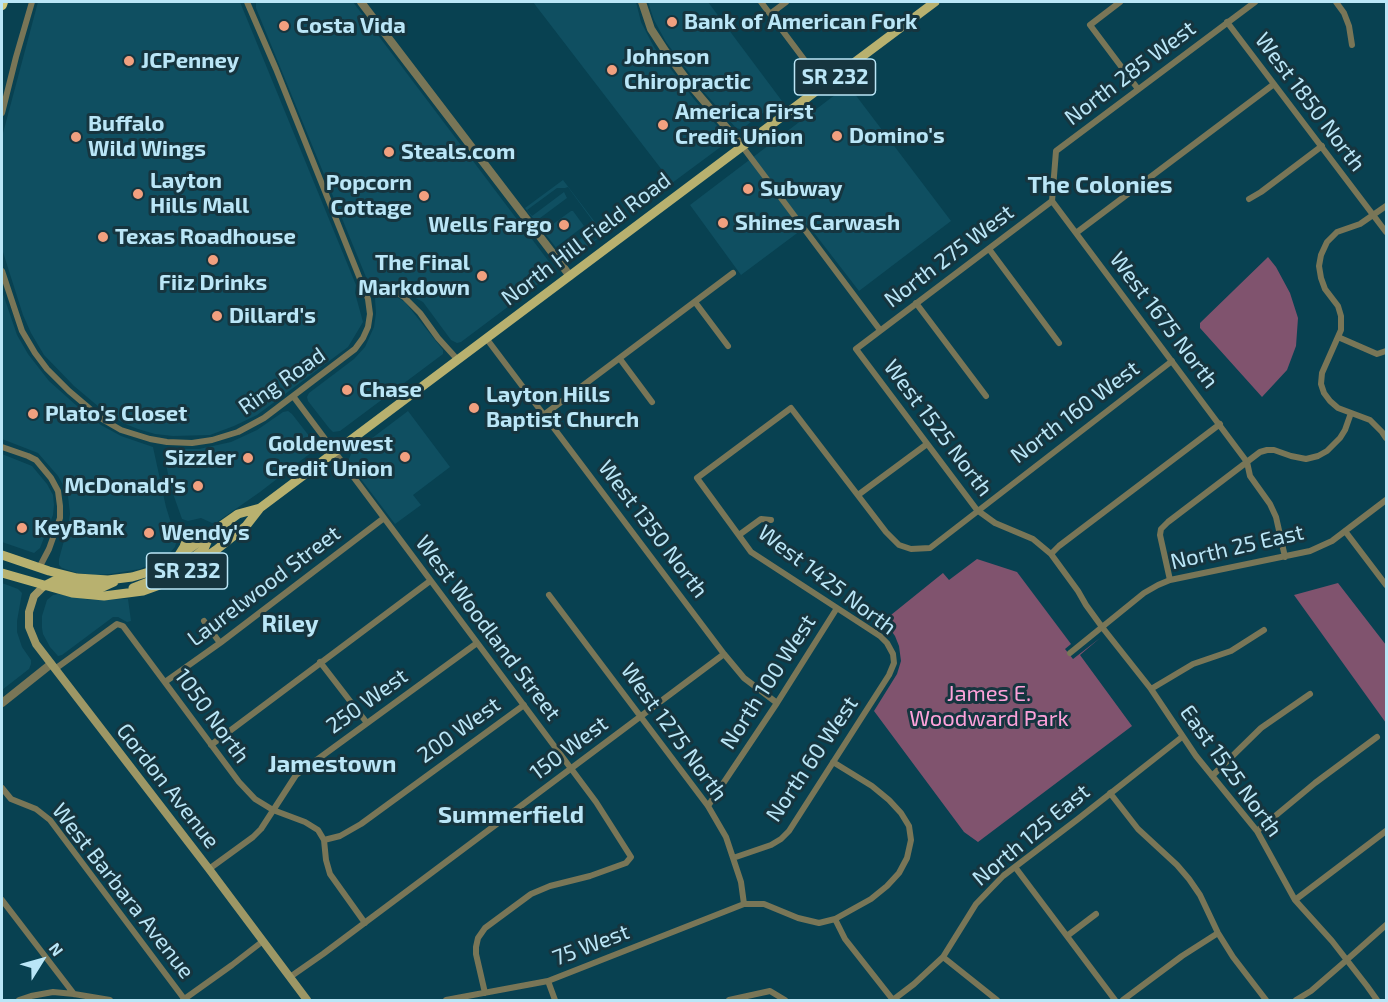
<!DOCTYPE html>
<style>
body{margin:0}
#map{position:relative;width:1388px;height:1002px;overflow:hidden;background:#084151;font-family:"Exo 2",sans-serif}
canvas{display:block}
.frame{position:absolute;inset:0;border:3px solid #bae6f7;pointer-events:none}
.north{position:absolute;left:12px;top:930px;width:60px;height:60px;-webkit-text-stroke:4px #16353f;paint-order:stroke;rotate:53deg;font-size:16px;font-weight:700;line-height:24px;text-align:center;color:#bae6f7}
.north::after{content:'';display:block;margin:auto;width:21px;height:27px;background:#bae6f7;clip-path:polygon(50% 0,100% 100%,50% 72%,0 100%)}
</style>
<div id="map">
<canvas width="1388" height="1002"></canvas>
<div class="frame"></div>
<div class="north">N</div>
</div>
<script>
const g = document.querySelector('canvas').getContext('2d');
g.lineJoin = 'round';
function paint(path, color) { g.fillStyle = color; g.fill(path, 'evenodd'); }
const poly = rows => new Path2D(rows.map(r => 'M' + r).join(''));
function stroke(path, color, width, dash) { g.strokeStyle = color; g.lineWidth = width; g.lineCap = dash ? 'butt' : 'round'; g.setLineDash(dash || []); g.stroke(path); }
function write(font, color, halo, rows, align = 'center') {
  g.font = font + ' "Exo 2",sans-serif'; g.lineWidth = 6; g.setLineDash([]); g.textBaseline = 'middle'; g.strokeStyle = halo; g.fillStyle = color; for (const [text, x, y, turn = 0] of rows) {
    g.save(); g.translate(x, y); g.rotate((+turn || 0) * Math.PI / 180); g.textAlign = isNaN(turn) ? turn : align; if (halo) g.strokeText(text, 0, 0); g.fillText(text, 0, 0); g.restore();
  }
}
paint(poly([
 [38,2,240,2,356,285,355,293,363,322,348,347,257,415,234,426,210,435,173,436,155,434,138,429,123,423,105,412,74,386,44,355,31,333,23,315,2,249,2,137],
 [256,2,353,2,553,267,554,271,553,273,461,342,457,343,451,340,423,302,397,288,386,285,375,285,368,282,256,8],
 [533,2,636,2,641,22,654,47,693,98,726,136,727,140,726,143,672,183],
 [648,2,708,2,782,101,779,101,743,128,740,129,736,128,702,90,666,42,654,20],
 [848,85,951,221,859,291,808,225,741,275,690,205],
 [563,180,604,234,574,256,569,258,561,254,525,208],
 [568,187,603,235,594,240,589,233,587,234,561,254,556,247,584,226,573,211,571,211,549,227,543,230,536,221,567,198,564,192,532,216,527,210,557,188,565,188],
 [2,291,17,335,28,354,49,381,86,414,101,425,121,436,153,447,166,507,171,523,178,536,175,547,166,557,140,569,110,574,95,575,77,573,62,568,59,565,59,559,68,526,70,514,68,496,64,487,58,476,38,453,2,439],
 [379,294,391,294,405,302,443,350,443,354,340,431,333,432,329,428,308,401,307,397,309,393,354,359,365,347,374,327,376,313,375,299,376,296],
 [288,411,292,414,313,441,314,447,312,452,260,492,217,522,212,523,201,518,188,521,182,519,171,488,164,455,166,450,169,449,199,449,231,442,257,430,283,412],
 [408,411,450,467,413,495,421,505,395,524,351,466,349,459,351,454],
 [2,454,32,466,47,484,53,495,54,505,53,515,40,548,34,553,2,542],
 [2,583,18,589,22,593,17,621,17,632,22,647,31,660,31,664,29,669,2,690],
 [58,594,91,600,128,599,131,621,127,622,118,617,113,617,62,655,58,656,50,647,43,634,42,628,42,616,47,600,53,595]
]), '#0f4f61');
paint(poly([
 [1268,257,1276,267,1290,293,1298,318,1296,346,1287,370,1262,397,1200,328,1200,323],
 [977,559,1017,572,1071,644,1065,649,1073,659,1100,638,1080,655,1132,726,978,842,964,832,874,711,897,674,901,661,899,646,895,636,890,629,881,623,943,573,949,580],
 [1338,583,1386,645,1386,723,1294,595]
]), '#80536e');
stroke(poly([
 [761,2,824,86],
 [1120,2,1090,25,1138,89],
 [1255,2,1056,151,1052,201,856,349,977,510,995,523,1033,539,1051,554,1078,591,1086,605,1102,627,1151,689,1196,756,1257,831,1295,900,1332,941,1367,986,1377,1000],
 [1336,2,1344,13,1349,26,1352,45],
 [770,14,786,2],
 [1227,22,1386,232],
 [2,113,16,57,32,2],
 [742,146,880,330],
 [1249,199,1261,192,1322,146],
 [1052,201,1247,462,1250,476,1270,504,1276,517,1285,557],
 [1386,206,1360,224,1337,232,1327,242,1321,255,1319,266,1321,278,1325,289,1338,306,1341,316,1341,330,1322,373,1321,384,1324,393,1330,401,1338,408,1370,420,1382,432,1386,438],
 [1076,233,1274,84],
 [989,249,1059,343],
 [2,271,22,331,35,353,47,369,69,391,102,419,121,430,150,439,167,442,192,443,212,440,238,432,264,418,355,349,363,338,368,327,370,314,368,299,276,69,247,2],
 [365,293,381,289,387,290,394,291,404,297,420,313,438,338,457,359],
 [695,302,728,346],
 [916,303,986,396],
 [1338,337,1377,354,1386,351],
 [486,338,724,654,744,678,777,703],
 [620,359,652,402],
 [293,396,596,802,631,857,626,863,590,876,550,886,531,894,485,928,478,938,476,947,476,954,485,993],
 [545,414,733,273],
 [2,447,28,456,36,460,51,478,58,491,60,506,60,518,49,549,39,568],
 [858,495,927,444],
 [1345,531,1386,585],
 [739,535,761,519,771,520],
 [1051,554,1059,546,1220,424],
 [1170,580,1160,535,1161,529,1168,522,1260,452,1267,450,1274,450,1291,456,1306,459,1318,456,1327,451,1340,438,1345,430,1351,413],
 [549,595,708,806,726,837,741,882,744,904],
 [204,621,220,643],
 [1070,653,1144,593,1158,585,1170,580,1310,551,1332,541,1386,500],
 [320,662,367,723],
 [55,669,117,624,123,626,239,782,255,799,273,810,305,822,318,830,324,840,326,860,330,874,365,923],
 [165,682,220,643,384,518],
 [1151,689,1193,664,1231,651,1264,630],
 [211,745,430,581],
 [1212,776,1261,728,1310,694],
 [2,788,11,799,36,809,50,820,185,1000],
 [1110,793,1138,829,1177,865,1189,879,1200,895,1218,933,1233,957,1266,1000],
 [708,806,777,703,837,608],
 [1257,831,1315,783,1377,737],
 [324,840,340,836,361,824,524,705],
 [733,858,771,845,781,839,789,831,889,675,894,663,893,654,887,643,880,636,751,552,697,478,791,408,886,532,899,545,911,549,930,548,1172,361],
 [1015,867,1115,1000],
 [209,869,253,837,261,829,296,775,477,643],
 [2,900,74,994],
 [1295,900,1386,831],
 [835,919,845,939,893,1000],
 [1067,936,1096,914],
 [943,957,997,1000],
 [290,977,323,954,724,654],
 [548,981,555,1000],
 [19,1000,31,996,53,992,74,994,110,1000],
 [183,1000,232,965,263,941],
 [446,1000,548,981,744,904,764,904,798,918,819,923,835,919,871,899,887,886,899,873,907,858,911,840,909,826,901,813,889,800,872,786,833,762],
 [729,1000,770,991,785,1000],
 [893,1000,914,984,943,957,976,904,1003,876,1078,819,1182,737],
 [1123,1000,1182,956,1218,933],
 [1296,1000,1311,991,1341,965,1386,925]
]), '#797657', 6);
stroke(poly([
 [361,2,570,276],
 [642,2,651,29,666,52,692,87,742,146],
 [2,703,51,664]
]), '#797657', 8);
stroke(poly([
 [44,586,34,596,29,612,29,627,36,644,209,869,307,1000]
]), '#9d9765', 8);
stroke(poly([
 [2,555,49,571,77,578,108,580,132,577,149,572,166,565,238,514,260,508],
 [2,573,72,593,104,596,143,591,165,583,182,574,216,550,246,526,260,508,935,2],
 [44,586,54,581,80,586,103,587,114,582],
 [133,588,166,575,186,563,204,549,207,542,205,537,199,532,191,533,187,537,184,547,179,555]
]), '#b8b16f', 9);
stroke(poly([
 [2,5,3,2]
]), '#d0c878', 10);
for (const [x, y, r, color] of [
 [672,22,6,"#f2a07f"],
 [284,26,6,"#f2a07f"],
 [129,61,6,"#f2a07f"],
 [612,70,6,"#f2a07f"],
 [663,125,6,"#f2a07f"],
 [837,136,6,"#f2a07f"],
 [76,137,6,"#f2a07f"],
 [389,152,6,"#f2a07f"],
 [748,189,6,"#f2a07f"],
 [138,194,6,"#f2a07f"],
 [424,196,6,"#f2a07f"],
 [723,223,6,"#f2a07f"],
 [564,225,6,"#f2a07f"],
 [103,237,6,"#f2a07f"],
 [213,260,6,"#f2a07f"],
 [482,276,6,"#f2a07f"],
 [217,316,6,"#f2a07f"],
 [347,390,6,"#f2a07f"],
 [474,408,6,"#f2a07f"],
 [33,414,6,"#f2a07f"],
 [405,457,6,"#f2a07f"],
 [248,458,6,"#f2a07f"],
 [198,486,6,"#f2a07f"],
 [22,528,6,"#f2a07f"],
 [149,533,6,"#f2a07f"]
]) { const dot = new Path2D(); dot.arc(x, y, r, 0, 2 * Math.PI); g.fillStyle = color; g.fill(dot); stroke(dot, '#16353f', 2); }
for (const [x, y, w] of [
 [835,77,81],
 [187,571,81]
]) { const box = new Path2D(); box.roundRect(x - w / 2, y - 18, w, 36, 4.5); g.fillStyle = '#16353f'; g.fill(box); stroke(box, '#bae6f7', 1.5); }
write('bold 21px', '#bae6f7', null, [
 ["SR 232",835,77],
 ["SR 232",187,571]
]);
write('bold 22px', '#bae6f7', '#16353f', [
 ["Bank of American Fork",684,22],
 ["Costa Vida",296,26],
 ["Johnson",624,57],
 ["Chiropractic",624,82],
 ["JCPenney",141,61],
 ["America First",675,112],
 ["Credit Union",675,137],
 ["Buffalo",88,124],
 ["Wild Wings",88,149],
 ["Domino's",849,136],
 ["Steals.com",401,152],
 ["Layton",150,181],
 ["Hills Mall",150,206],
 ["Popcorn",412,183,"right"],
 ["Cottage",412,208,"right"],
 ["Subway",760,189],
 ["Shines Carwash",735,223],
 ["Wells Fargo",552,225,"right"],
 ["Texas Roadhouse",115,237],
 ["The Final",470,263,"right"],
 ["Markdown",470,288,"right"],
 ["Fiiz Drinks",213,283,"center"],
 ["Dillard's",229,316],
 ["Chase",359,390],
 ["Layton Hills",486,395],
 ["Baptist Church",486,420],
 ["Plato's Closet",45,414],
 ["Goldenwest",393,444,"right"],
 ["Credit Union",393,469,"right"],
 ["Sizzler",236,458,"right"],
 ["McDonald's",186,486,"right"],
 ["KeyBank",34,528],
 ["Wendy's",161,533]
], 'left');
write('22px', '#bae6f7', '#16353f', [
 ["North 285 West",1130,73,-37],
 ["West 1850 North",1310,102,53],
 ["North Hill Field Road",586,239,-37],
 ["North 275 West",949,256,-37],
 ["West 1675 North",1164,320,53],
 ["Ring Road",282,381,-35],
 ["North 160 West",1075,412,-37],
 ["West 1525 North",938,428,53],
 ["West 1350 North",653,529,53],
 ["North 25 East",1237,547,-13],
 ["West 1425 North",827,580,37],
 ["Laurelwood Street",264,586,-37],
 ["West Woodland Street",488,628,53],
 ["North 100 West",768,682,-57],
 ["250 West",367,701,-36],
 ["1050 North",212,716,54],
 ["200 West",459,730,-36],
 ["West 1275 North",674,732,54],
 ["150 West",569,748,-37],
 ["North 60 West",812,759,-56],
 ["East 1525 North",1231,771,54],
 ["Gordon Avenue",168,786,52],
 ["North 125 East",1031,835,-40],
 ["West Barbara Avenue",123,891,52],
 ["75 West",591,945,-21]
]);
write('22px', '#fda2da', '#16353f', [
 ["James E.",989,694],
 ["Woodward Park",989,719]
]);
write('bold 24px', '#bae6f7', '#16353f', [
 ["The Colonies",1100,185],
 ["Riley",290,624],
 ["Jamestown",332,764],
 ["Summerfield",511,815]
]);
</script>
